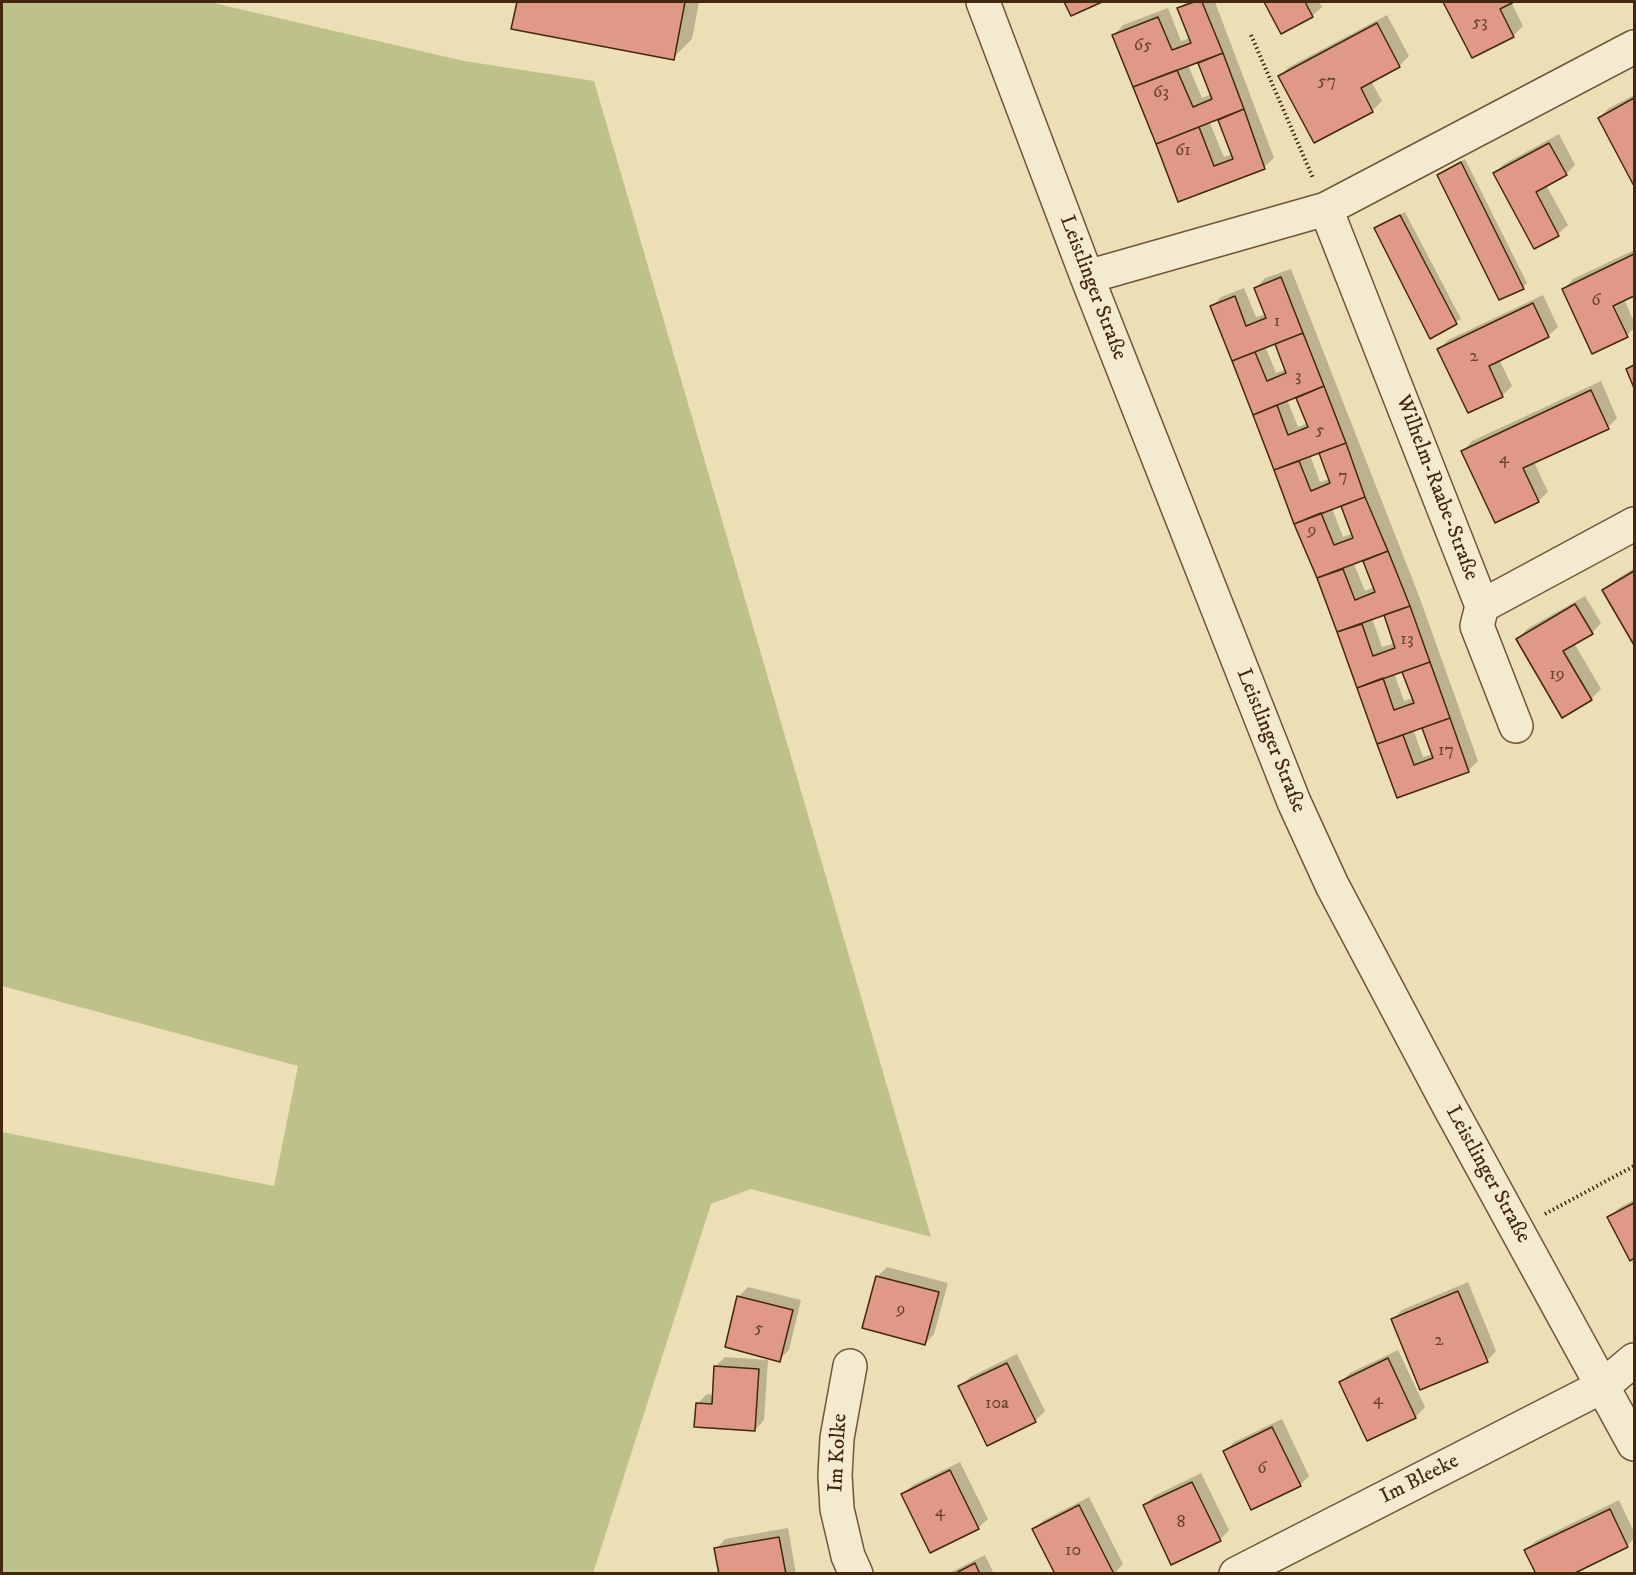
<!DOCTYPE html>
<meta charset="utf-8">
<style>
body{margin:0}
#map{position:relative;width:1636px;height:1575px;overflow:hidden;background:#eddfb5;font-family:"IM FELL DW Pica",serif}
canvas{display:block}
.frame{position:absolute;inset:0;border:3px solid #44270f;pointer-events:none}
</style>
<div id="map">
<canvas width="1636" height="1575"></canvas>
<div class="frame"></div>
</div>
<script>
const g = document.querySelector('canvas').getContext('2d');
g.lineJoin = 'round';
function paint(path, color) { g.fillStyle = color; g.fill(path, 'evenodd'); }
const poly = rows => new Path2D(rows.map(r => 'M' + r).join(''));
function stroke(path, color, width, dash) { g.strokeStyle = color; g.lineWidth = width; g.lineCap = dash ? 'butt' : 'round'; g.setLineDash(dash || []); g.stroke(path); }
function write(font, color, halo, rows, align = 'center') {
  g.font = font + ' "IM FELL DW Pica",serif'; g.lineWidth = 4.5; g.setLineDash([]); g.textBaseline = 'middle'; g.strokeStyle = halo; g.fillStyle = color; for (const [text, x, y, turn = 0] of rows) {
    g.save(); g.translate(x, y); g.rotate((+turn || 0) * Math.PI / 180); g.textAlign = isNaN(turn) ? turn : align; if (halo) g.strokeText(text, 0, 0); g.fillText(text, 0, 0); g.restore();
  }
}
paint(poly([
 [2,2,209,2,464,61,594,81,931,1237,751,1189,711,1204,593,1573,2,1573,2,1132,274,1186,298,1066,2,986]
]), '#bdc18a');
paint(poly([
 [518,2,699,2,692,39,673,58,513,27],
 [1186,2,1215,2,1274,158,1264,167,1179,200,1114,35,1123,25,1168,8,1181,41,1190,38,1179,9],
 [1199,61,1211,94,1202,98,1188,65],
 [1219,118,1233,154,1224,157,1209,121],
 [1266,2,1319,2,1322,7,1312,16,1281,32],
 [1445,2,1511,2,1523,26,1513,36,1473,56],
 [1387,15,1409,56,1399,66,1371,81,1382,101,1372,111,1315,141,1280,76,1289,67],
 [1634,95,1634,183,1599,118,1609,108],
 [1559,134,1575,165,1566,174,1546,185,1568,225,1558,234,1495,173,1504,164],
 [1465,159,1527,283,1523,287,1439,175],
 [1405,212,1461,319,1430,337,1376,228,1380,224],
 [1634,250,1634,294,1624,299,1634,322,1634,328,1627,335,1564,289,1573,279],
 [1291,269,1419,596,1478,761,1468,771,1398,796,1319,578,1295,523,1212,306,1221,297,1244,288,1256,317,1266,314,1256,288,1265,278],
 [1276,342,1286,369,1276,373,1265,346],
 [1297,396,1308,423,1298,427,1287,399],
 [1320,451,1330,479,1320,482,1310,455],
 [1342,504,1353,533,1343,537,1332,508],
 [1364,559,1374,587,1365,591,1354,564],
 [1385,613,1395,643,1382,647,1372,618],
 [1403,670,1413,698,1404,701,1394,673],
 [1423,726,1433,754,1423,757,1413,729],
 [1543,295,1558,327,1548,336,1499,359,1512,386,1503,395,1469,411,1439,349,1448,340],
 [1601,381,1617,418,1608,427,1534,462,1548,492,1538,501,1463,451,1472,441],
 [1634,568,1634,642,1604,590,1614,581],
 [1585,596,1601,623,1592,633,1574,643,1601,689,1591,699,1562,716,1518,639,1527,629],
 [1634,1200,1634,1265,1609,1218,1619,1208],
 [887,1267,948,1283,934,1334,925,1344,864,1327,878,1276],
 [1468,1282,1496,1351,1487,1361,1392,1320,1402,1310],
 [748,1287,801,1300,789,1350,779,1360,738,1297],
 [1398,1350,1425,1407,1416,1417,1368,1439,1341,1382,1350,1373],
 [1017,1354,1045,1411,1035,1421,987,1444,960,1387,970,1377],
 [725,1357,768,1360,764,1420,755,1430,697,1404,707,1394,714,1395,715,1367],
 [1282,1419,1309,1476,1300,1485,1225,1452,1234,1442],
 [960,1462,988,1519,978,1528,903,1494,913,1485],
 [1201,1473,1229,1530,1220,1540,1144,1506,1154,1496],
 [1089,1497,1123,1564,1114,1574,1034,1529,1044,1520],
 [1619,1500,1634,1532,1634,1538,1627,1546,1526,1550,1536,1541],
 [788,1528,796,1574,720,1574,716,1549,725,1539],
 [985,1555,994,1574,947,1574]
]), '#0003');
const building = poly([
 [517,2,685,2,674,60,511,29,517,2],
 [1064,2,1102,2,1071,16,1064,2],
 [1194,2,1202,2,1223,53,1133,87,1112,35,1158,17,1172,50,1191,43,1177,8,1194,2],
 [1264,2,1305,2,1313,17,1281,34,1264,2],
 [1443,2,1514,2,1500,9,1514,37,1472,58,1443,2],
 [1377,23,1400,67,1361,88,1373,112,1314,143,1278,76,1377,23],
 [1223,53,1244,109,1156,144,1133,87,1177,70,1193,107,1212,99,1198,63,1223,53],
 [1634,98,1634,186,1598,118,1634,98],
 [1244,109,1265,169,1178,202,1156,144,1199,127,1214,166,1233,159,1218,120,1244,109],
 [1549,143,1567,175,1536,192,1559,236,1534,249,1493,173,1549,143],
 [1461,162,1524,289,1499,300,1437,175,1461,162],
 [1400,215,1457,324,1430,339,1374,228,1400,215],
 [1634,254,1634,296,1613,306,1628,337,1592,354,1562,289,1634,254],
 [1281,277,1303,333,1232,361,1210,306,1235,296,1246,326,1266,318,1254,288,1281,277],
 [1533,303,1549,337,1489,366,1503,397,1468,413,1437,349,1533,303],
 [1303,333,1324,386,1253,415,1232,361,1255,352,1267,381,1286,373,1275,344,1303,333],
 [1634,365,1634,388,1626,369,1634,365],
 [1324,386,1346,443,1274,470,1253,415,1277,405,1288,435,1308,427,1296,398,1324,386],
 [1591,390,1609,429,1523,468,1539,502,1495,523,1461,451,1591,390],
 [1346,443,1365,497,1294,524,1274,470,1299,461,1311,491,1330,483,1319,453,1346,443],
 [1365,497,1388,551,1317,578,1294,524,1321,513,1334,545,1353,538,1341,506,1365,497],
 [1388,551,1410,606,1337,632,1317,578,1343,569,1355,600,1375,592,1363,561,1388,551],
 [1634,571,1634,645,1602,590,1634,571],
 [1575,604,1593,634,1563,651,1592,700,1562,718,1516,639,1575,604],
 [1410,606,1430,662,1357,688,1337,632,1362,624,1373,656,1395,648,1384,615,1410,606],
 [1430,662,1450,718,1377,744,1357,688,1383,678,1394,710,1414,703,1402,672,1430,662],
 [1450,718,1469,772,1397,798,1377,744,1403,735,1414,765,1433,758,1422,728,1450,718],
 [1634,1203,1634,1258,1630,1261,1607,1217,1634,1203],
 [876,1276,939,1292,925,1345,862,1328,876,1276],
 [1458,1291,1488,1362,1420,1390,1391,1319,1458,1291],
 [737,1296,793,1310,780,1362,725,1347,737,1296],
 [1388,1358,1416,1418,1367,1441,1339,1382,1388,1358],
 [1007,1363,1036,1422,987,1446,958,1386,1007,1363],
 [714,1366,759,1369,755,1431,694,1427,696,1403,712,1404,714,1366],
 [1272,1427,1301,1486,1251,1510,1223,1451,1272,1427],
 [950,1470,979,1529,930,1553,901,1494,950,1470],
 [1192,1482,1221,1541,1171,1565,1143,1505,1192,1482],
 [1079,1505,1114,1574,1055,1574,1032,1529,1079,1505],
 [1610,1509,1628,1547,1573,1574,1536,1574,1524,1550,1610,1509],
 [779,1537,786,1574,719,1574,714,1548,779,1537],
 [975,1563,980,1574,954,1574,975,1563]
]);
paint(building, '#e09986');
stroke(building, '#44270f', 1.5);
const minor = poly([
 [983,2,1087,277,1294,802,1332,885,1449,1106,1634,1444],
 [1326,209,1482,606,1634,524],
 [1087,277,1326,209,1634,47],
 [1482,606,1477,626,1516,726],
 [850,1366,837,1438,835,1475,837,1509,848,1556,856,1574],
 [1236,1574,1603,1386,1634,1360]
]);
stroke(minor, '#6e5538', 36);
stroke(poly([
 [1251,35,1313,178],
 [1545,1214,1634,1166]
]), '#44270f', 4, [1.5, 3]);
stroke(minor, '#f3eacf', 33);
write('18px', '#6b442d', null, [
 ["53",1480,23],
 ["65",1143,46],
 ["57",1327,82],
 ["63",1161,93],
 ["61",1183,151],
 ["6",1596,301],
 ["1",1277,322],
 ["2",1474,357],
 ["3",1298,377],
 ["5",1320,431],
 ["4",1504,459],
 ["7",1343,477],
 ["9",1312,531],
 ["13",1407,640],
 ["19",1557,675],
 ["17",1446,751],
 ["9",901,1310],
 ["5",759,1329],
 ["2",1439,1341],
 ["4",1378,1400],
 ["10a",997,1404],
 ["6",1262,1469],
 ["4",940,1512],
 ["8",1181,1523],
 ["10",1073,1551]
]);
write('21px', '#44270f', '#f3eacf', [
 ["Leistlinger Straße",1092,288,69],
 ["Wilhelm-Raabe-Straße",1436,488,69],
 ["Leistlinger Straße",1270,741,68],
 ["Leistlinger Straße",1487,1175,61],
 ["Im Kolke",839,1453,-87],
 ["Im Bleeke",1420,1480,-27]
]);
</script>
